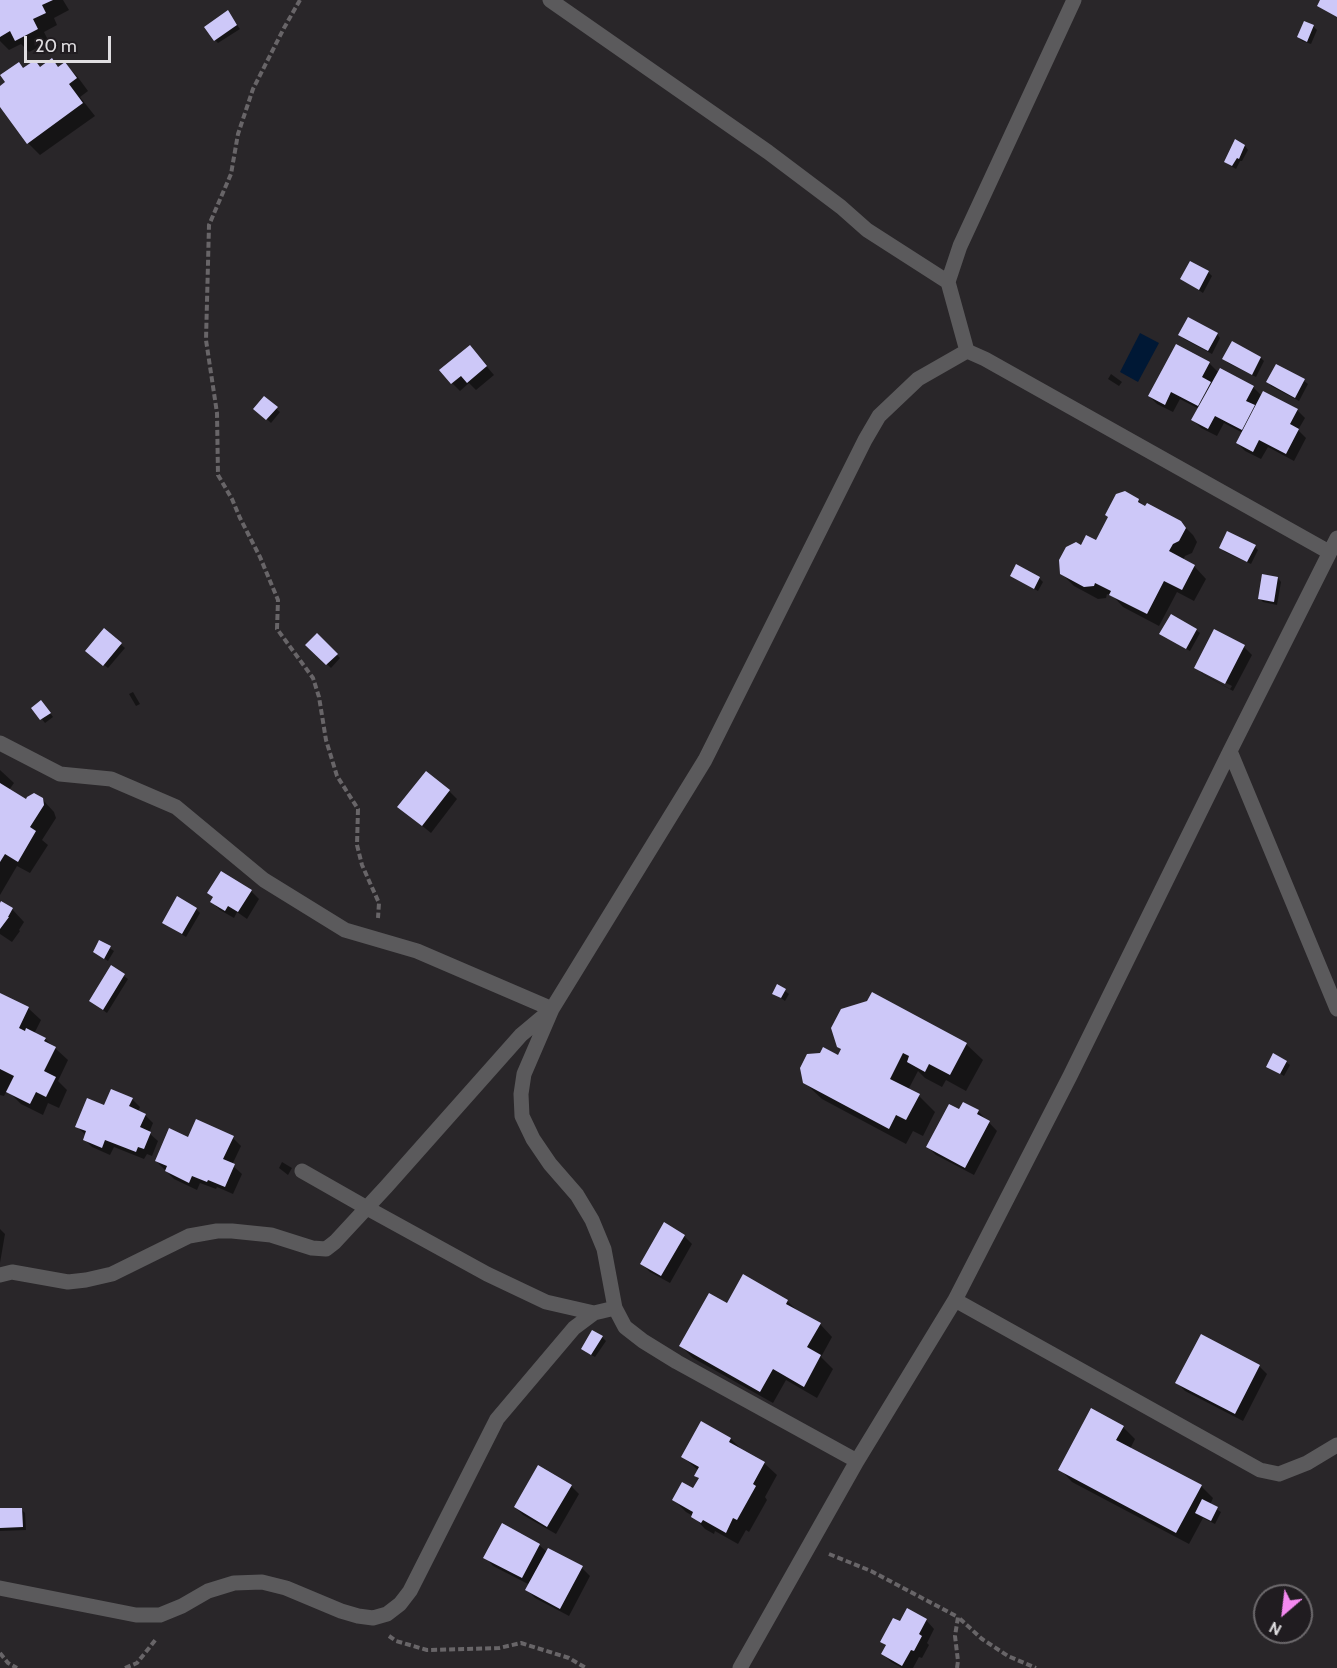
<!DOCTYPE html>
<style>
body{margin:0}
#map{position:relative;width:1337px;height:1668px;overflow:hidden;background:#292629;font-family:Cabin,sans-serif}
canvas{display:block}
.north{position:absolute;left:1253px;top:1584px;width:60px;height:60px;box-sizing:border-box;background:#201c20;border:2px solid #6d6a6d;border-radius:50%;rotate:208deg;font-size:16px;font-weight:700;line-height:24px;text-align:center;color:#e0dee1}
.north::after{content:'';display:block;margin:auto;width:21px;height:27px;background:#f489f0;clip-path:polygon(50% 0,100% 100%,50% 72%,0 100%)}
.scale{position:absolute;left:24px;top:36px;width:87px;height:27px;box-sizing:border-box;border:3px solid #e0dee1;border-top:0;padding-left:8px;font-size:18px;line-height:21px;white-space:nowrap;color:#e0dee1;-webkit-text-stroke:4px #201c20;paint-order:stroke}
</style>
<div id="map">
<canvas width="1337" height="1668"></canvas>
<div class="north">N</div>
<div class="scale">20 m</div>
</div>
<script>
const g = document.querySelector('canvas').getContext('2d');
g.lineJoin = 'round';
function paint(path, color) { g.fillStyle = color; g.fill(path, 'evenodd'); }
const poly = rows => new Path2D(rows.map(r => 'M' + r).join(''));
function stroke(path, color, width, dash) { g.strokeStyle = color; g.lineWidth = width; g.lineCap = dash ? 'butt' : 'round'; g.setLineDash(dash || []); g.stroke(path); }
paint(poly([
 [1140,333,1159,343,1138,382,1120,372]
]), '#001835');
paint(poly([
 [0,0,63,0,69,10,54,18,57,25,44,32,49,42,29,52,21,44,9,50,0,41],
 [231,16,240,29,218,43,215,40],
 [1313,26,1317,30,1311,44,1302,41,1298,37],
 [52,60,59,68,65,64,77,76,88,91,80,97,95,116,40,155,28,143,0,104,0,87,24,70,40,68],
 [1245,146,1248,150,1242,161,1240,161,1236,169,1229,165,1226,161],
 [1208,272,1212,276,1203,293,1182,279],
 [1217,334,1220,338,1212,354,1184,339,1180,335],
 [470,347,494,375,476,390,469,383,460,391,452,383],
 [1261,358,1264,361,1256,377,1228,363,1224,359],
 [1209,363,1219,373,1253,387,1262,396,1297,410,1305,418,1298,430,1306,438,1294,461,1268,447,1261,459,1245,451,1237,443,1243,433,1224,423,1217,436,1201,428,1193,420,1199,409,1180,399,1173,412,1157,404,1149,396],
 [1276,366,1304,381,1308,384,1299,401,1271,386,1268,382],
 [1111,374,1122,382,1119,386,1108,379],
 [264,398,280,412,271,423,255,408],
 [1138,500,1146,508,1180,522,1193,535,1197,542,1192,553,1185,556,1183,560,1194,566,1206,579,1194,601,1177,592,1159,626,1123,607,1114,597,1107,594,1106,598,1098,599,1074,586,1061,573,1082,547,1096,542],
 [1255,547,1258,550,1251,564,1225,552,1221,548],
 [1012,576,1039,578,1043,582,1038,591,1016,579],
 [1278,578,1281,582,1277,605,1263,602,1259,598],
 [104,630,125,648,108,668,91,655],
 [1196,630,1200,633,1190,651,1165,637,1161,634],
 [1215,631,1244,647,1252,655,1233,691,1204,675,1196,667],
 [1203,671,1232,686,1230,689,1203,674],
 [317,635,340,658,331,668,307,645],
 [133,692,140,704,136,706,129,694],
 [45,706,53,717,45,723,33,708],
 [0,770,14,783,9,790,27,801,42,799,54,812,56,818,42,840,48,845,30,873,17,866,0,895],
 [449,791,457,799,431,833,399,807],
 [251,891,259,899,247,919,237,912,234,918,220,910,212,902,214,898],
 [0,906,12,909,24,922,19,930,20,931,12,942,0,934],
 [196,909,200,913,186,937,164,923],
 [100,942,114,951,108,961,94,952],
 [111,967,128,979,107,1013,94,1004],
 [778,986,789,994,785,1001,774,993],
 [0,995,28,1008,41,1020,34,1034,45,1039,68,1060,58,1081,67,1090,59,1108,48,1103,43,1115,21,1104,7,1090,4,1096,0,1095],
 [966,1044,983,1060,966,1091,946,1080,942,1087,925,1078,918,1071,908,1090,919,1096,935,1112,923,1136,913,1131,906,1144,822,1099,805,1083,839,1057],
 [1286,1062,1290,1065,1284,1076,1268,1066],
 [132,1099,140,1107,138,1112,145,1115,153,1123,149,1133,158,1141,152,1156,147,1154,144,1159,114,1147,110,1155,92,1147,84,1139,86,1135,76,1126,105,1107],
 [960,1111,978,1111,997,1131,974,1175,936,1155,927,1146],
 [233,1138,241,1146,232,1165,242,1174,233,1194,217,1187,216,1189,200,1183,197,1190,174,1179,156,1161,189,1139],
 [282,1162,292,1168,288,1175,279,1168],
 [0,1229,5,1234,0,1263],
 [684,1236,692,1244,670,1283,650,1272,642,1264],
 [787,1301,800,1313,820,1324,832,1337,821,1357,833,1369,817,1398,786,1380,773,1403,693,1358,681,1346,728,1305],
 [1202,1336,1259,1366,1267,1374,1243,1421,1185,1391,1177,1383],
 [602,1337,606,1341,595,1357,586,1352],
 [701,1423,731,1439,743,1451,764,1463,777,1475,765,1497,767,1500,749,1532,746,1530,738,1544,715,1531,714,1534,705,1529,693,1516,686,1512,674,1500,694,1490,700,1479,696,1475,699,1471,683,1457],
 [1123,1427,1135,1439,1130,1449,1201,1486,1213,1498,1210,1505,1221,1512,1215,1524,1203,1518,1189,1544,1072,1482,1060,1469],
 [571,1486,579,1494,556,1534,523,1515,515,1507],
 [21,1509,25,1513,26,1530,0,1531,0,1510],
 [539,1545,547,1552,582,1568,590,1576,569,1616,535,1598,527,1590,530,1585,493,1566,485,1557],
 [926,1620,934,1629,927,1643,929,1645,922,1658,919,1657,913,1668,902,1668,891,1662,883,1654,887,1647,882,1642,900,1623]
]), '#0007');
paint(poly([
 [0,0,53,0,42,5,46,13,33,19,38,29,15,41,10,31,0,37],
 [1320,0,1337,0,1337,17,1317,6],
 [228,10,237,25,214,41,204,27],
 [1304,21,1314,25,1307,42,1297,37],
 [52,58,58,67,65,62,77,78,69,84,83,103,27,144,0,107,0,86,5,82,0,75,19,62,23,68,35,60,40,67],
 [1235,139,1245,145,1239,159,1237,158,1232,166,1224,162],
 [1190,261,1209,271,1199,290,1180,279],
 [1188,317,1218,333,1208,351,1178,335],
 [1232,341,1261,357,1252,375,1222,359],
 [1176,344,1210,362,1202,377,1211,382,1198,406,1171,392,1165,405,1148,396],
 [470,345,487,366,467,383,461,376,451,384,439,370],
 [1276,364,1305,379,1295,398,1266,382],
 [1220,368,1254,386,1246,401,1255,405,1242,430,1215,416,1208,429,1191,420],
 [1263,391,1298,409,1290,424,1299,429,1286,454,1259,440,1253,452,1236,443],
 [264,396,278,407,266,420,253,409],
 [1125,491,1139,499,1138,502,1145,506,1147,503,1181,521,1186,528,1179,541,1173,544,1169,551,1195,565,1182,590,1164,581,1147,614,1109,595,1111,591,1095,583,1094,586,1084,587,1060,574,1059,560,1066,547,1076,542,1081,545,1086,535,1096,540,1108,517,1105,515,1116,494],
 [1227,531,1256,545,1247,562,1219,548],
 [1016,564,1040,577,1034,589,1010,576],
 [1262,574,1278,577,1274,602,1258,599],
 [1171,614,1197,629,1186,649,1159,634],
 [104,628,122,643,103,666,85,651],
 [1214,629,1245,645,1225,684,1194,668],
 [317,633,338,654,326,665,305,645],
 [41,700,51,713,40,720,31,708],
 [426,771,450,790,422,826,397,807],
 [0,783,26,799,27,797,34,793,43,798,44,805,30,827,36,831,18,862,5,854,0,862],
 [221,871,252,890,238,912,228,906,225,911,210,902,213,897,207,893],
 [177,896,197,908,182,934,162,923],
 [1,901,13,908,8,917,9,917,0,929,0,903],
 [99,940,111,946,104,959,93,952],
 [111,965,125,974,103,1010,89,1001],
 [777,984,786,989,781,998,772,994],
 [872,992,967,1043,950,1075,929,1064,925,1072,907,1062,909,1056,903,1053,890,1079,920,1094,906,1120,896,1115,889,1129,803,1083,800,1068,807,1054,820,1053,823,1047,838,1055,841,1049,837,1047,831,1028,841,1009,867,1001],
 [0,993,29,1007,19,1028,25,1031,26,1028,46,1038,44,1041,56,1047,44,1071,56,1077,46,1097,36,1092,30,1104,6,1092,14,1076,0,1069],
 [1273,1053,1287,1061,1280,1074,1266,1067],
 [111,1089,133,1098,129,1106,146,1114,140,1127,151,1132,144,1149,138,1147,136,1152,105,1140,102,1148,83,1140,86,1131,75,1127,87,1098,104,1105],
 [963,1102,979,1110,977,1114,990,1121,965,1168,926,1147,949,1104,959,1109],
 [196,1119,234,1136,223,1159,235,1164,225,1187,208,1180,207,1182,192,1176,189,1183,165,1171,167,1166,155,1161,169,1128,188,1137],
 [664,1222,685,1235,661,1276,640,1264],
 [743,1274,788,1300,786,1304,821,1323,807,1347,821,1355,804,1387,773,1369,760,1392,679,1346,709,1293,727,1303],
 [592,1330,603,1336,591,1355,581,1349],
 [1201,1334,1260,1365,1235,1414,1175,1383],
 [1091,1408,1124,1426,1116,1440,1202,1485,1176,1533,1058,1470],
 [701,1421,731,1438,729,1442,765,1462,753,1484,756,1486,737,1520,733,1518,726,1533,703,1520,701,1523,691,1517,693,1512,672,1500,682,1482,693,1488,699,1478,694,1476,699,1467,681,1457],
 [538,1465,572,1485,547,1527,514,1507],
 [1202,1499,1218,1507,1211,1521,1195,1513],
 [0,1508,22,1508,23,1527,0,1528],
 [502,1523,540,1544,522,1578,483,1558],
 [548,1548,583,1566,560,1609,525,1590],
 [907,1608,927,1619,919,1634,922,1636,914,1651,911,1650,902,1666,881,1654,886,1645,880,1642,893,1618,900,1621]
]), '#cdc8f8');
stroke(poly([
 [300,0,284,28,253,89,238,134,231,174,209,225,206,340,217,413,218,475,232,499,240,518,260,557,278,600,277,629,313,678,319,697,326,740,337,776,358,809,357,845,362,865,379,903,378,918],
 [829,1554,871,1571,958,1617],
 [389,1636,396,1641,427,1650,499,1648,521,1643,569,1658,586,1668],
 [0,1653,8,1663,17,1668],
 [125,1668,137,1663,157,1638],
 [957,1668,958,1661,955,1636,958,1617,982,1639,1008,1656,1036,1668]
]), '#686568', 4, [6, 3]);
stroke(poly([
 [550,0,768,152,841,207,867,230,948,282],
 [1074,0,960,246,948,282,967,351,985,359,1329,552],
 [0,743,60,774,111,779,176,807,264,880,345,930,417,951,552,1009,521,1035,386,1187,335,1242,326,1249,312,1248,271,1235,232,1231,217,1231,189,1236,112,1274,86,1280,68,1282,12,1272,0,1275],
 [1230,751,1337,1009],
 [302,1171,367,1208,487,1274,546,1302,594,1313],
 [955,1300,1260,1470,1279,1474,1307,1463,1337,1445],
 [857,1461,677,1362,643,1341,625,1327,615,1308,604,1249,592,1220,577,1195,550,1164,533,1139,522,1116,521,1094,524,1074,552,1009,705,760,865,440,879,416,918,379,967,351],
 [0,1588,136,1615,160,1615,182,1606,208,1591,234,1583,262,1582,286,1588,341,1611,358,1616,373,1618,387,1614,400,1604,410,1591,497,1419,574,1328,594,1313,615,1308],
 [740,1668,857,1461,955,1300,1070,1076,1230,751,1337,538]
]), '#5b5a5c', 15);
</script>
